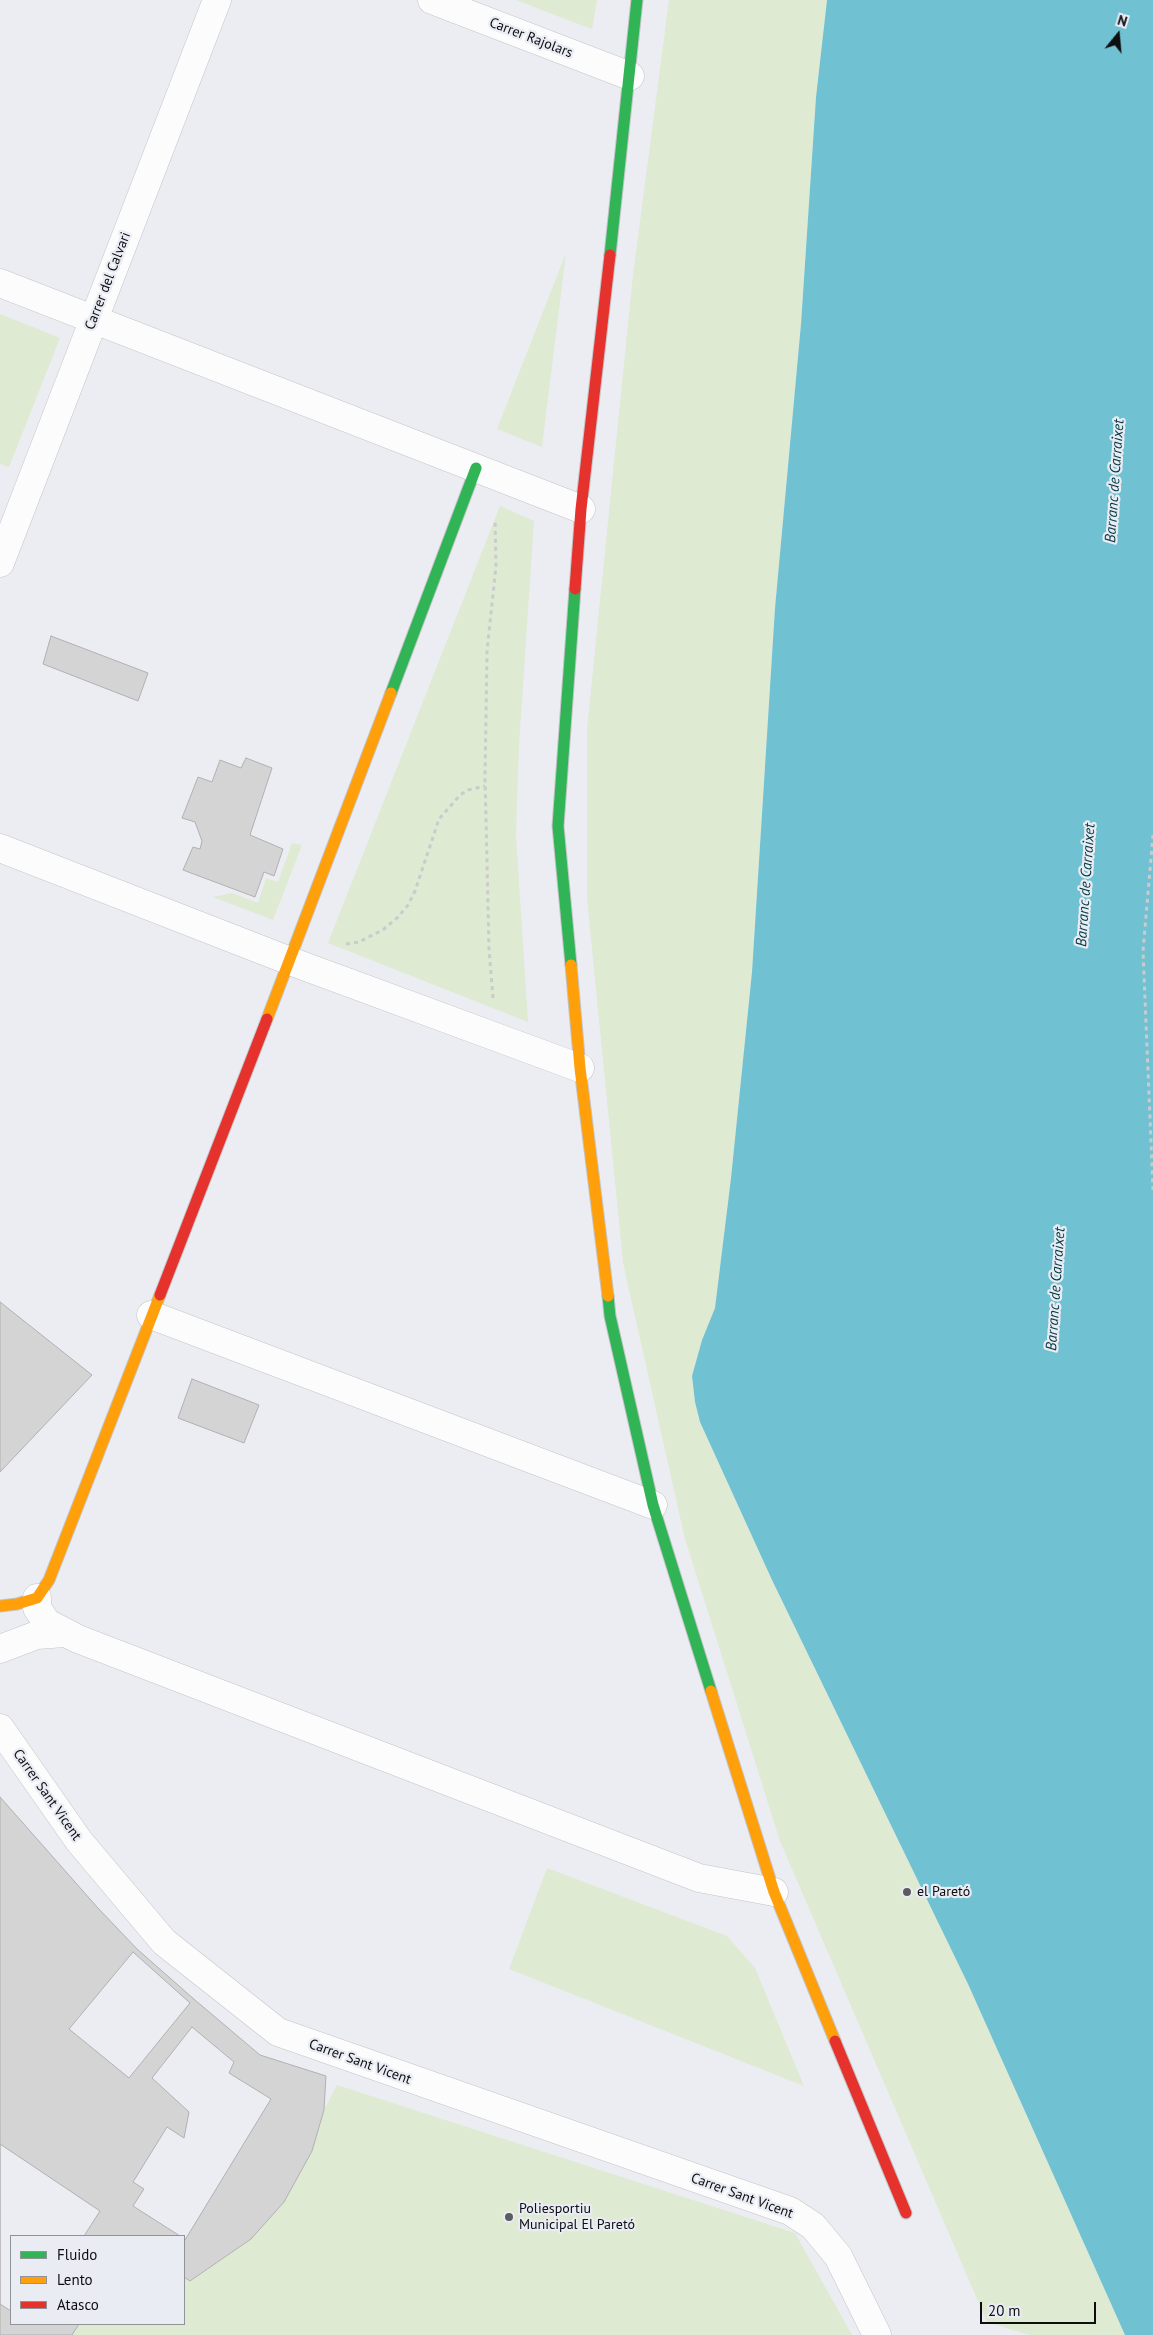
<!DOCTYPE html>
<meta charset="utf-8">
<style>
body{margin:0}
#map{position:relative;width:1153px;height:2335px;overflow:hidden;background:#ecedf2;font-family:"PT Sans",sans-serif}
canvas{display:block}
.legend{position:absolute;left:10px;top:2235px;width:175px;height:90px;box-sizing:border-box;background:#eaecf4;border:1px solid #929399;margin:0;padding:6px 9px;list-style:none;font-size:15px;color:#0e0e11}
.legend li{display:flex;align-items:center;gap:10px;height:25px}
.legend b{width:25px;border:1px solid #929399}
.north{position:absolute;left:1093px;top:10px;width:50px;height:50px;-webkit-text-stroke:4px #eaecf4;paint-order:stroke;rotate:17deg;font-size:14px;font-weight:700;line-height:20px;text-align:center;color:#0e0e11}
.north::after{content:'';display:block;margin:auto;width:18px;height:22px;background:#0e0e11;clip-path:polygon(50% 0,100% 100%,50% 72%,0 100%)}
.scale{position:absolute;left:980px;top:2302px;width:116px;height:22px;box-sizing:border-box;border:2px solid #0e0e11;border-top:0;padding-left:6px;font-size:15px;line-height:18px;white-space:nowrap;color:#0e0e11;-webkit-text-stroke:4px #eaecf4;paint-order:stroke}
</style>
<div id="map">
<canvas width="1153" height="2335"></canvas>
<ul class="legend">
<li><b style="height:6px;background:#30b455"></b>Fluido</li>
<li><b style="height:6px;background:#ff9f0a"></b>Lento</li>
<li><b style="height:6px;background:#e5322d"></b>Atasco</li>
</ul>
<div class="north">N</div>
<div class="scale">20 m</div>
</div>
<script>
const g = document.querySelector('canvas').getContext('2d');
g.lineJoin = 'round';
function paint(path, color) { g.fillStyle = color; g.fill(path, 'evenodd'); }
const poly = rows => new Path2D(rows.map(r => 'M' + r).join(''));
function stroke(path, color, width, dash) { g.strokeStyle = color; g.lineWidth = width; g.lineCap = dash ? 'butt' : 'round'; g.setLineDash(dash || []); g.stroke(path); }
function write(font, color, halo, rows, align = 'center') {
  g.font = font + ' "PT Sans",sans-serif'; g.lineWidth = 4.5; g.setLineDash([]); g.textBaseline = 'middle'; g.strokeStyle = halo; g.fillStyle = color; for (const [text, x, y, turn = 0] of rows) {
    g.save(); g.translate(x, y); g.rotate((+turn || 0) * Math.PI / 180); g.textAlign = isNaN(turn) ? turn : align; if (halo) g.strokeText(text, 0, 0); g.fillText(text, 0, 0); g.restore();
  }
}
paint(poly([
 [516,0,597,0,592,29,573,22],
 [669,0,827,0,816,97,801,324,775,608,752,972,731,1178,715,1308,702,1340,692,1376,695,1402,700,1422,772,1580,968,1984,1125,2335,1029,2335,987,2322,780,1841,685,1539,623,1263,587,898,587,729,633,275],
 [566,253,542,447,497,429],
 [0,314,60,338,9,467,0,464],
 [500,506,534,521,519,745,516,835,528,1022,328,943],
 [292,843,302,845,273,920,213,897,232,893,258,903,266,878,278,882],
 [547,1868,727,1936,755,1968,804,2086,509,1969],
 [337,2085,795,2233,852,2335,72,2335,79,2324,184,2324,184,2277,191,2281,251,2239,284,2202,312,2151,324,2110]
]), '#deead2');
paint(poly([
 [827,0,1153,0,1153,2335,1125,2335,968,1984,772,1580,700,1422,695,1402,692,1376,702,1340,715,1308,731,1178,752,972,775,608,801,324,816,97]
]), '#70c1d2');
const building = poly([
 [51,636,148,673,138,701,43,664,51,636],
 [246,758,272,768,250,835,283,849,274,876,264,872,255,897,183,870,193,847,200,849,202,841,195,822,182,818,198,777,212,782,220,760,241,768,246,758],
 [0,1302,92,1375,0,1472,0,1302],
 [192,1379,259,1405,244,1443,178,1418,192,1379],
 [0,1797,97,1907,137,1949,195,2000,260,2055,326,2076,324,2110,312,2151,284,2202,251,2239,190,2281,184,2277,184,2236,11,2236,11,2324,79,2324,72,2335,0,2335,0,1797],
 [133,1952,190,2003,129,2078,69,2029,133,1952],
 [192,2027,234,2062,229,2073,271,2099,185,2240,184,2236,180,2236,133,2206,144,2189,133,2182,167,2127,184,2138,189,2112,152,2078,192,2027],
 [0,2144,100,2211,84,2236,11,2236,11,2311,0,2304,0,2144]
]);
paint(building, '#d5d4d5');
stroke(building, '#b1afb2', 1);
const street = poly([
 [432,0,630,76],
 [0,283,581,509],
 [0,563,217,0],
 [0,848,290,961,580,1068],
 [151,1315,653,1505],
 [37,1598,37,1608,47,1623,78,1639,699,1878,774,1892],
 [0,1649,37,1635,64,1633],
 [0,1728,79,1841,164,1942,278,2032,790,2211,813,2226,838,2256,877,2335]
]);
const fast = poly([
 [610,255,637,0],
 [391,693,476,468],
 [571,965,558,826,575,589],
 [608,1296,610,1316,653,1505,711,1691]
]);
const slow = poly([
 [571,965,580,1068,608,1296],
 [267,1019,391,693],
 [0,1606,17,1604,37,1598,49,1580,160,1295],
 [711,1691,774,1892,835,2041]
]);
const jam = poly([
 [575,589,581,509,610,255],
 [160,1295,267,1019],
 [835,2041,906,2213]
]);
stroke(street, '#c4c4c8', 29);
stroke(fast, '#c4c4c8', 13);
stroke(slow, '#c4c4c8', 13);
stroke(jam, '#c4c4c8', 13);
stroke(poly([
 [1153,835,1143,951,1153,1190],
 [346,944,359,942,384,929,398,917,408,905,415,891,439,819,460,795,468,790,485,786],
 [493,998,489,949,485,777,487,651,496,566,495,520]
]), '#cbcbcd', 3, [4, 4]);
stroke(street, '#fcfcfd', 28);
stroke(fast, '#30b455', 11);
stroke(slow, '#ff9f0a', 11);
stroke(jam, '#e5322d', 11);
for (const [x, y, r, color] of [
 [907,1892,5,"#5c5c60"],
 [509,2217,5,"#5c5c60"]
]) { const dot = new Path2D(); dot.arc(x, y, r, 0, 2 * Math.PI); g.fillStyle = color; g.fill(dot); stroke(dot, '#eaecf4', 2); }
write('14px', '#0e0e11', '#eaecf4', [
 ["Carrer Rajolars",531,38,21],
 ["Carrer del Calvari",108,281,-69],
 ["Carrer Sant Vicent",47,1795,55],
 ["Carrer Sant Vicent",360,2062,20],
 ["Carrer Sant Vicent",742,2196,20]
]);
write('14px', '#0e0e11', '#eaecf4', [
 ["el Paretó",917,1892],
 ["Poliesportiu",519,2209],
 ["Municipal El Paretó",519,2225]
], 'left');
write('italic 15px', '#043a44', '#eaecf4', [
 ["Barranc de Carraixet",1115,481,-86],
 ["Barranc de Carraixet",1086,885,-86],
 ["Barranc de Carraixet",1056,1289,-86]
]);
</script>
